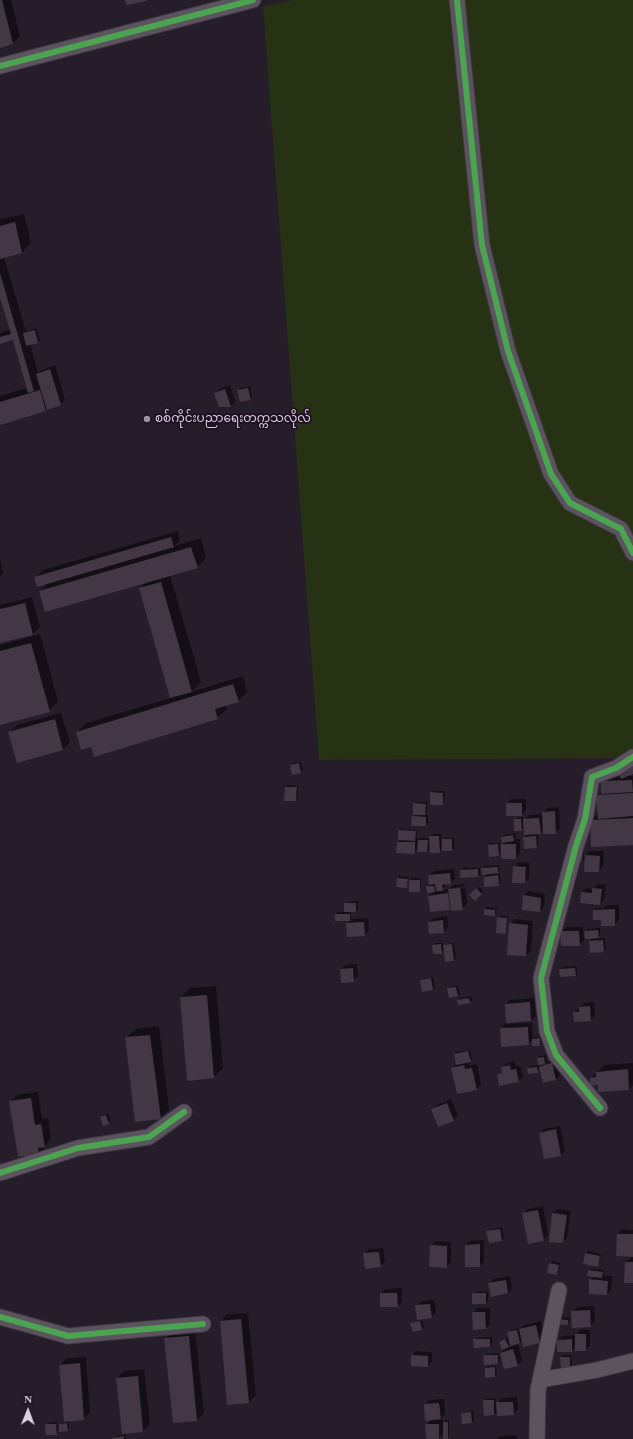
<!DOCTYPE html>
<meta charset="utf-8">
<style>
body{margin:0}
#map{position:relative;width:633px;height:1439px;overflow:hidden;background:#261d2a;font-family:"Times New Roman",serif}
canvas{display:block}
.north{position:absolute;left:8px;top:1391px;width:40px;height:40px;-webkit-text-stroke:3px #1f0f25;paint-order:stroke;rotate:1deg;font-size:11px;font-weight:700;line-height:16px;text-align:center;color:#dbd0df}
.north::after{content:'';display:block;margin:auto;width:14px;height:18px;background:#dbd0df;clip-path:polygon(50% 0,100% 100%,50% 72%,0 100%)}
</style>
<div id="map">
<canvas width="633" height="1439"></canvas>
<div class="north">N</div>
</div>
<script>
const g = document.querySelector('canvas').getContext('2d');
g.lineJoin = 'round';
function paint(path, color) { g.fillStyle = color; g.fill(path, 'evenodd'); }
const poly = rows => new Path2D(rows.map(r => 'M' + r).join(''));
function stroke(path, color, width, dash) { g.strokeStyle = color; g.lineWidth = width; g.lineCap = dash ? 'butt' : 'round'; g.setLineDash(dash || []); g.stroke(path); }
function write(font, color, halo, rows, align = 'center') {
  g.font = font + ' "Times New Roman","Noto Sans Myanmar",serif'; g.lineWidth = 3.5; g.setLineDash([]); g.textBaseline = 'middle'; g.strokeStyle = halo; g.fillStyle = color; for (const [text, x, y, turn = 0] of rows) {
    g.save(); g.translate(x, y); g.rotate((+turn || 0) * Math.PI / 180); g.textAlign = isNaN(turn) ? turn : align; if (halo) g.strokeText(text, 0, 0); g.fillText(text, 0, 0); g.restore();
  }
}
paint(poly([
 [293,0,633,0,633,758,319,760,263,6]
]), '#273114');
paint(poly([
 [0,0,11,0,20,36,13,43,0,47],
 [24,214,31,243,22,252,4,257,26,331,36,328,40,340,38,342,30,344,38,373,42,370,55,365,65,400,61,404,46,410,0,424,0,396,27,388,13,339,0,343,0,333,10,330,0,294,0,219],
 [230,385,235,401,231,406,220,406,215,393,220,389],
 [250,386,252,397,250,399,238,390,240,388],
 [178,531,180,540,174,546,201,538,206,558,197,567,170,575,201,682,191,692,243,676,247,692,238,701,225,705,227,709,217,718,91,746,77,733,86,723,171,698,140,588,147,582,40,591,48,583,36,577,43,570],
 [0,559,3,573,0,576],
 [32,597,40,627,33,634,0,642,0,605],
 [40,634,58,701,49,711,0,724,0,645],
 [61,713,70,742,63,749,18,762,10,732,17,725],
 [301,762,303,770,301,772,291,765,293,763],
 [633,773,626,776,633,776,633,844,591,821,598,813,597,796,602,791,602,781,606,777,621,776],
 [288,785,298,786,298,798,296,800,286,787],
 [433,791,445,791,444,802,442,804,431,793],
 [511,799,526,799,526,811,522,815,507,804],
 [416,802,427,802,427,812,424,815,428,815,428,823,426,825,413,817,416,814,414,804],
 [559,807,560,828,555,833,544,830,540,833,538,833,538,846,536,848,524,838,528,834,525,826,521,830,515,820,517,818,523,817,523,821,529,815,543,814,547,808],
 [401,829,417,830,417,838,419,838,419,840,421,838,431,839,430,836,432,834,441,834,441,850,439,852,431,840,429,840,429,849,427,851,418,849,414,853,398,842,401,839,399,831],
 [515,833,516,838,514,840,520,839,520,853,516,858,502,844,505,841,502,837,504,835],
 [445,838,454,838,454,848,452,850,443,840],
 [491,843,500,843,500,853,498,855,489,845],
 [580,850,584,851,584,857,590,851,604,851,603,867,599,871,586,857,582,861],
 [519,862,530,863,529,878,524,882,514,867],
 [499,865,500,870,496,874,500,874,500,883,498,885,485,877,488,873,482,868,484,866],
 [463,868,480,868,480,874,478,876,461,877,461,870],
 [454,869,455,879,450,883,447,884,441,890,449,889,454,885,464,884,465,886,453,888,453,890,465,888,467,904,462,909,451,907,449,909,429,896,434,891,427,886,429,884,429,875,434,871],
 [399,876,409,877,408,885,406,887,397,878],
 [412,878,421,878,421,889,419,891,410,880],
 [598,884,606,885,604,900,600,904,582,892,587,888,593,889],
 [479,887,483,891,475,900,470,895],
 [528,891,545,894,544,906,540,911,524,895],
 [358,901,358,909,356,911,351,911,351,919,368,918,369,930,365,935,347,923,350,920,336,920,336,914,338,912,345,912,345,904,347,902],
 [607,905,619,905,619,920,614,925,594,910,596,908,602,908,602,910],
 [487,907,497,908,496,913,494,915,485,909],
 [447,916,448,927,444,932,429,922,434,918],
 [500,916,508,916,507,931,505,933,498,918],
 [515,919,533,921,531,951,526,955,510,924],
 [566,927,583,927,584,940,579,945,561,932],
 [600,928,600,935,598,937,585,931,587,929],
 [605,938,606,949,604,951,590,941,592,939],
 [435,943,443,943,443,947,446,944,454,943,456,958,454,960,445,950,441,953,433,945],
 [357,964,358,976,353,981,341,969,346,965],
 [577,966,577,974,575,976,560,969,562,967],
 [433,977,435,987,433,989,421,981,423,979],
 [458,985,460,994,458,996,448,989,450,987],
 [216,986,223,1068,214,1077,181,997,190,988],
 [471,996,472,1000,470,1002,458,1000,460,998],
 [534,998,536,1016,531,1020,507,1022,506,1004,510,1000],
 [594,1002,595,1015,591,1020,574,1013,584,1003],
 [532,1023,533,1039,535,1037,541,1037,541,1043,539,1045,533,1039,528,1044,501,1029,505,1024],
 [159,1026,169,1109,160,1118,126,1038,136,1029],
 [470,1050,472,1059,469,1061,470,1066,477,1064,481,1084,477,1089,458,1093,453,1069,457,1064,455,1054,457,1052],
 [546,1055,547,1062,556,1060,560,1075,556,1079,540,1067,544,1064,538,1058,540,1056],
 [557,1061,557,1063,544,1066,544,1064],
 [514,1061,516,1066,520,1066,523,1077,518,1081,498,1075,503,1070,502,1067,507,1063],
 [633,1063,633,1085,629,1089,599,1091,598,1084,591,1078,604,1065],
 [539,1065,539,1070,537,1072,528,1068,530,1066],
 [38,1092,42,1119,48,1118,51,1139,39,1153,18,1156,10,1102,17,1095],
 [451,1099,458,1115,453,1120,432,1109,437,1105],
 [108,1113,111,1121,104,1125,101,1117],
 [560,1126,565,1151,561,1155,540,1133,544,1129],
 [543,1206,548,1235,544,1240,523,1214,528,1209],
 [558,1209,571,1211,567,1238,563,1242,553,1213],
 [502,1227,504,1238,502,1240,490,1242,488,1232,490,1230],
 [622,1229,633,1230,633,1282,626,1262,633,1256,617,1255,618,1234],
 [484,1240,484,1261,480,1266,466,1245,470,1241],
 [435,1241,451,1242,451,1262,446,1267,431,1246],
 [383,1248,385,1262,380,1266,364,1254,369,1249],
 [588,1251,601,1254,599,1264,597,1266,584,1263,586,1253],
 [552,1261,560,1263,559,1272,557,1273,550,1263],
 [591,1269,604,1270,604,1276,612,1276,611,1290,606,1294,590,1280,595,1276,589,1271],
 [510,1276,512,1288,508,1293,489,1284,494,1279],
 [402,1288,402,1302,398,1306,381,1293,386,1289],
 [488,1291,488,1301,486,1303,473,1294,475,1292],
 [434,1300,436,1312,431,1317,417,1306,421,1301],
 [594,1306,595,1321,590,1326,572,1312,577,1307],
 [477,1308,490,1308,490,1324,486,1328,473,1313],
 [248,1313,256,1395,249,1402,221,1321,227,1314],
 [561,1317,570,1318,569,1322,567,1324,559,1319],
 [422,1320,424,1327,422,1329,412,1323,414,1322],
 [541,1321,544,1338,540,1342,522,1340,520,1342,511,1344,506,1348,518,1345,522,1361,517,1365,501,1353,507,1347,500,1342,509,1337,508,1333,510,1331,518,1328,519,1330,524,1325],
 [581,1329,590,1330,590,1346,585,1350,576,1346,571,1351,558,1340,563,1336,576,1335],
 [195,1330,204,1413,197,1420,174,1422,165,1339,172,1332],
 [492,1337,492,1344,490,1346,475,1340,476,1338],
 [416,1351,432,1352,432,1361,428,1366,412,1356],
 [499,1353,500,1361,498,1363,484,1356,486,1354],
 [563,1355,571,1355,572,1365,570,1367,561,1357],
 [86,1357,90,1412,83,1419,69,1420,69,1428,67,1430,60,1424,62,1422,65,1422,60,1365,67,1358],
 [488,1366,496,1366,497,1375,495,1377,486,1368],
 [144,1369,150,1424,143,1431,125,1433,126,1439,114,1439,116,1436,123,1435,117,1378,124,1371],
 [517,1397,518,1409,513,1414,498,1411,494,1414,485,1415,484,1401,486,1399,495,1398,496,1404,502,1398],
 [444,1399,445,1414,439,1420,443,1419,443,1423,446,1420,449,1420,449,1436,447,1438,444,1433,439,1438,426,1425,432,1419,425,1405,429,1400],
 [473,1411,474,1420,472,1422,463,1423,462,1413,464,1412],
 [57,1422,58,1432,56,1434,46,1425,48,1423],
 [517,1435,517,1439,497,1439,500,1436]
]), '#0007');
paint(poly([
 [0,0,2,0,13,44,0,48],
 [125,0,147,0,147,1,126,5],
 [15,222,22,253,0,259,0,226],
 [0,273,34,391,28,393,13,340,0,344,0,337,11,334,0,298],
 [35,330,38,343,26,346,23,333],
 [50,369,61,405,47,410,36,374],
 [248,388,251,400,240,402,237,390],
 [225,389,231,407,219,407,214,393],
 [40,390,46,411,0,425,0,402],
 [171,537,174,547,37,587,34,577],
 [191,547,198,568,45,612,39,591],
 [161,582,192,692,170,698,139,588],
 [25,603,33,635,0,643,0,609],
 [31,643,50,712,0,725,0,651],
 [233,684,239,702,215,709,218,719,94,757,91,747,81,750,76,732],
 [55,719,63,750,17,763,8,732],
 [299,763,301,773,292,775,290,765],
 [633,764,633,774,621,779,617,770],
 [632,780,633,792,601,794,601,781],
 [285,787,297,787,296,801,284,801],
 [430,792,443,793,443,805,430,805],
 [633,793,633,816,598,819,596,795],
 [413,803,426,804,425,815,413,815],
 [506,803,522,803,522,816,506,816],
 [555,811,556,834,543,834,542,812],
 [412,816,426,817,426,826,411,826],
 [539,818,541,834,524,835,523,819],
 [633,818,633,845,591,847,590,820],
 [514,819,521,819,522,831,514,831],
 [398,830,416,831,415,841,398,840],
 [513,835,514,841,502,843,501,837],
 [429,836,439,836,440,853,430,853],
 [536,836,537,848,524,849,523,837],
 [442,839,452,839,452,851,442,851],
 [418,840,428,840,427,852,417,852],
 [397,842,415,842,415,854,396,853],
 [498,844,499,856,489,857,488,845],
 [501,844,516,844,516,859,501,859],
 [577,852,583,852,582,862,576,861],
 [585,855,600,856,599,872,584,872],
 [513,866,526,867,525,883,512,883],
 [498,867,498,873,482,875,481,868],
 [478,869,478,877,460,878,460,870],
 [450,873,451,884,442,885,443,891,436,891,435,884,429,885,428,875],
 [498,875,499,886,484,887,484,877],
 [397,878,408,879,407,888,396,887],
 [409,880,420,880,420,892,409,892],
 [426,886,434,886,435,892,427,893],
 [460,888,463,910,451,911,448,889],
 [476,888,482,894,475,901,469,895],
 [592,888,602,889,600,905,580,903,581,892,592,893],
 [448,893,450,910,430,912,428,896],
 [523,895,541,898,540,912,522,910],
 [344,903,356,903,356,912,344,912],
 [484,909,495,910,495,916,484,915],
 [615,909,615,926,601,926,601,920,593,920,593,910],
 [335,914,350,914,350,921,335,921],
 [497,917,507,918,506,934,496,933],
 [443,920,444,933,429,934,428,922],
 [364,922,365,936,347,937,346,923],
 [509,923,528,925,526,956,507,955],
 [598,930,599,938,585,939,584,931],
 [560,931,579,931,580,946,561,946],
 [603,940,604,952,590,953,589,941],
 [441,944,442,954,433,954,432,945],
 [452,944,454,961,445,962,443,945],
 [353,968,354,982,341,983,340,969],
 [575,968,576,976,560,977,559,969],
 [431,978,433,990,422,992,420,980],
 [456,987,458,996,449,998,447,988],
 [207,995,214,1078,187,1081,180,997],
 [469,998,470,1003,458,1005,457,1000],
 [530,1002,531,1021,506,1023,505,1004],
 [590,1006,591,1021,574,1022,573,1012,579,1012,579,1007],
 [528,1027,529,1045,501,1047,500,1028],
 [150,1035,161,1119,135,1122,125,1037],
 [540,1038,540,1046,532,1046,532,1039],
 [468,1051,471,1062,456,1065,454,1054],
 [544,1057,545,1064,538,1065,537,1058],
 [552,1063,556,1080,543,1083,539,1067],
 [464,1065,465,1069,472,1068,477,1090,457,1094,451,1068],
 [510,1065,511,1070,516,1069,519,1082,499,1086,497,1074,502,1073,501,1067],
 [537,1067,538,1073,528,1074,527,1068],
 [628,1069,629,1090,598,1092,598,1085,590,1086,590,1078,596,1077,596,1072],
 [31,1098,35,1125,41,1124,45,1147,38,1148,39,1154,18,1157,9,1101],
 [447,1103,454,1121,438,1127,431,1109],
 [106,1115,109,1124,103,1126,100,1117],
 [556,1129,561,1156,544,1159,539,1133],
 [538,1210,544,1241,528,1244,522,1213],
 [552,1213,567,1215,563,1243,549,1242],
 [500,1229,502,1241,489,1243,486,1231],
 [617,1234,633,1234,633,1257,616,1256],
 [480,1244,480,1267,465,1267,465,1245],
 [430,1245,447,1246,447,1268,429,1267],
 [379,1252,381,1267,365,1269,363,1253],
 [585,1253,600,1256,598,1267,583,1264],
 [625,1262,633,1262,633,1283,624,1283],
 [549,1263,559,1265,557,1275,547,1273],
 [588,1270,603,1272,602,1278,587,1276],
 [589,1279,608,1281,607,1295,589,1294],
 [506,1280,508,1293,491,1297,488,1283],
 [380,1293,397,1293,398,1307,380,1307],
 [472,1293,486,1293,486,1304,472,1304],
 [430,1304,432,1318,417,1320,415,1305],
 [590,1310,591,1327,572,1328,571,1311],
 [472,1312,485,1312,486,1329,473,1330],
 [241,1319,249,1403,227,1405,220,1321],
 [558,1319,568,1320,568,1325,557,1324],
 [420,1321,422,1330,413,1332,410,1323],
 [536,1325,540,1343,523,1347,519,1329],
 [517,1330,520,1343,510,1346,507,1332],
 [575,1334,586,1334,586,1351,575,1351],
 [189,1336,197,1421,173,1423,164,1338],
 [473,1339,490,1339,490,1347,474,1348],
 [505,1339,509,1347,502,1350,499,1342],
 [572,1339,572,1352,557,1352,557,1340],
 [513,1349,518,1366,504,1369,500,1353],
 [411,1355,428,1356,428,1367,411,1366],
 [483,1355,498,1355,498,1364,484,1365],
 [560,1357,570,1357,570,1368,561,1368],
 [80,1363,84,1420,64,1422,59,1365],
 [495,1367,495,1377,485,1378,485,1368],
 [138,1376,143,1432,122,1434,116,1378],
 [483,1400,494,1400,494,1415,484,1416],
 [496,1402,513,1402,514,1415,497,1416],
 [439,1403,441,1419,425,1421,424,1404],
 [471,1412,472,1423,462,1424,461,1413],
 [443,1422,448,1422,448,1439,443,1439],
 [67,1423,68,1431,59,1432,59,1424],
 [45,1424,56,1424,57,1435,46,1435],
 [425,1424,439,1424,439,1439,426,1439],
 [124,1436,124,1439,112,1439,112,1438]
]), '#433745');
const minor = poly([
 [457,0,482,245,508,351,551,474,570,503,621,529,633,553],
 [0,66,253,0],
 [600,1108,556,1055,547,1031,541,978,576,846,585,819,592,777,616,768,633,757],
 [0,1173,78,1148,149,1137,184,1112],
 [0,1317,68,1336,203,1324],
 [540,1380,597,1370,633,1361],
 [537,1439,538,1390,559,1290]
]);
stroke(minor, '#403843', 17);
stroke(minor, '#5b545e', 15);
stroke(poly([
 [457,0,482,245,508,351,551,474,570,503,621,529,633,553],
 [0,66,253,0],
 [600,1108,556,1055,547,1031,541,978,576,846,585,819,592,777,616,768,633,757],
 [0,1173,78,1148,149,1137,184,1112],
 [0,1317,68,1336,203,1324]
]), '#4ca352', 6);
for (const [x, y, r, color] of [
 [147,419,4,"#9c91a0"]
]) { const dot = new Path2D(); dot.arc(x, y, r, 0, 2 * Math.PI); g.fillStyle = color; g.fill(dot); stroke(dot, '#1f0f25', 1.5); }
write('12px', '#dbd0df', '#1f0f25', [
 ["စစ်ကိုင်းပညာရေးတက္ကသလိုလ်",155,419]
], 'left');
</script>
